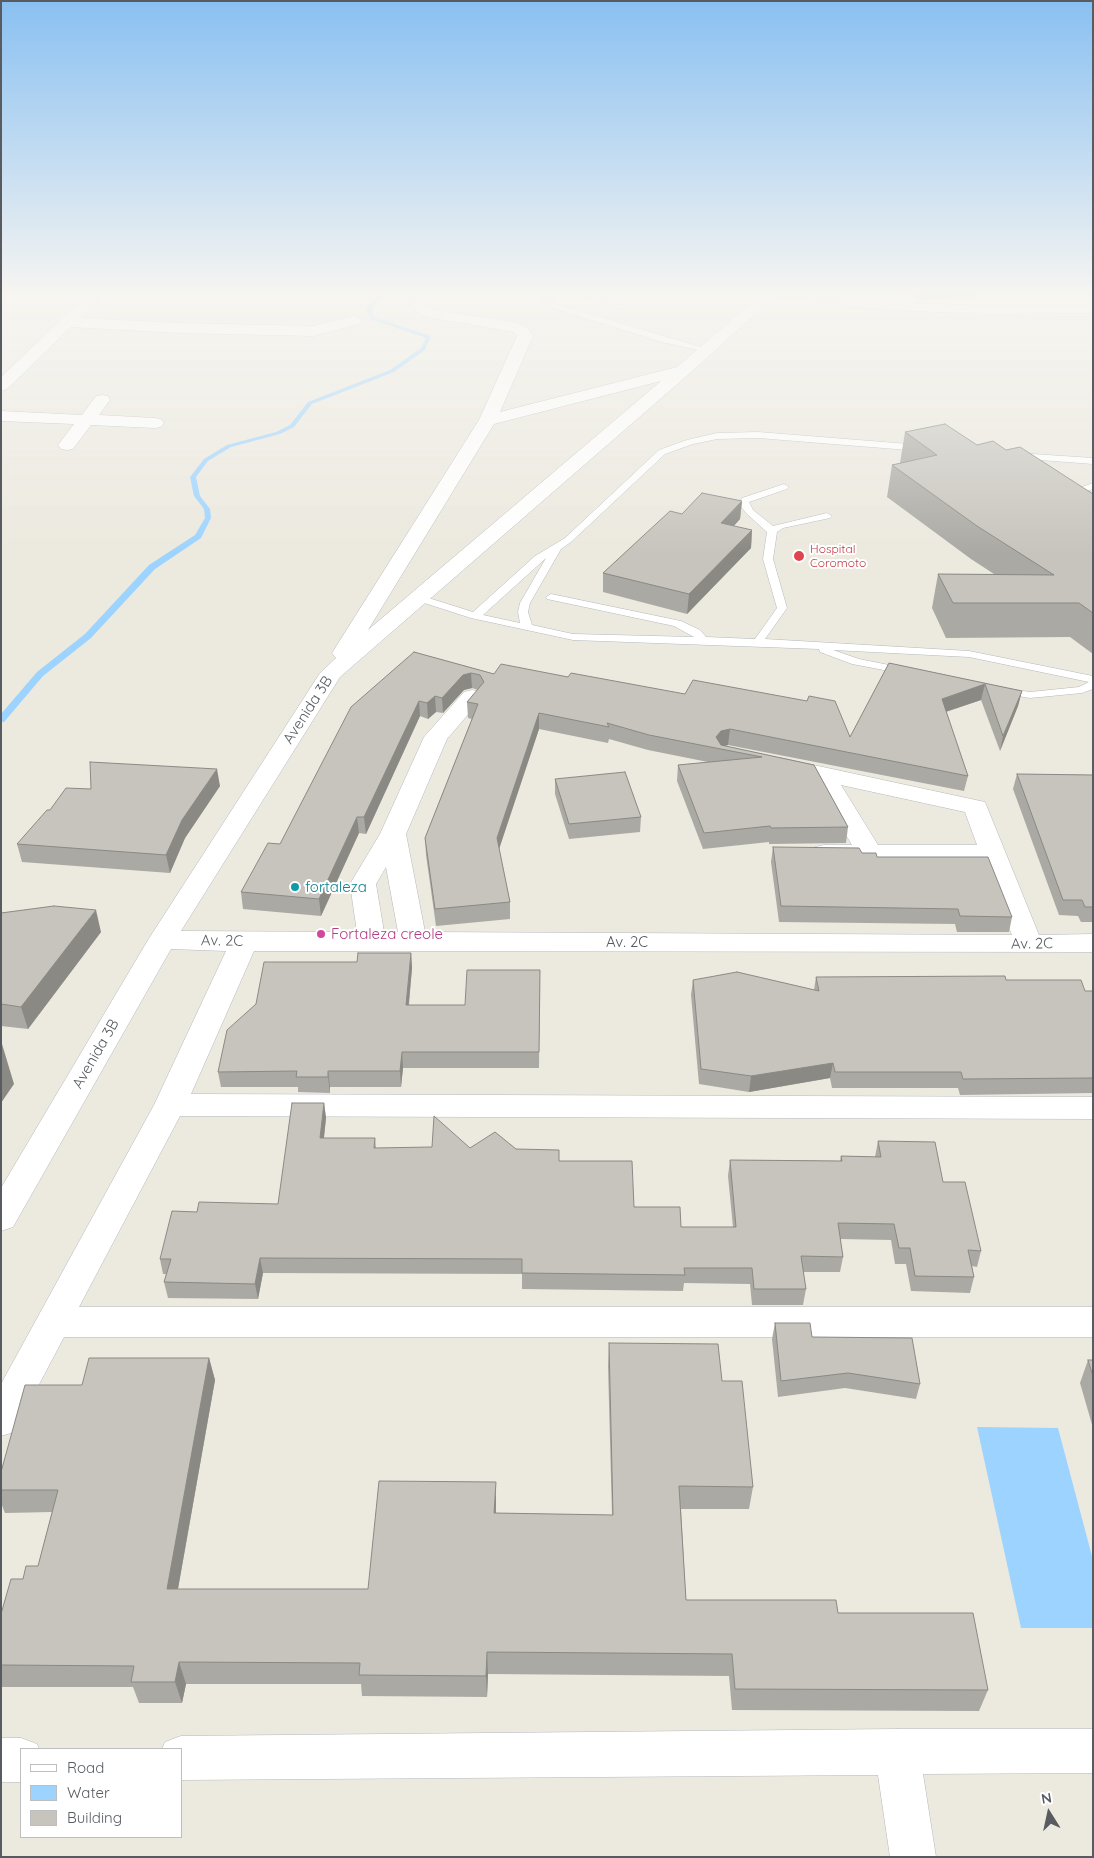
<!DOCTYPE html>
<style>
body{margin:0}
#map{position:relative;width:1094px;height:1858px;overflow:hidden;background:#ece9df;font-family:Quicksand,sans-serif}
canvas{display:block}
.frame{position:absolute;inset:0;border:2px solid #585c61;pointer-events:none}
.legend{position:absolute;left:20px;top:1748px;width:162px;height:90px;box-sizing:border-box;background:#fff;border:1px solid #bcbec0;margin:0;padding:6px 9px;list-style:none;font-size:15px;color:#585c61}
.legend li{display:flex;align-items:center;gap:10px;height:25px}
.legend b{width:25px;border:1px solid #bcbec0}
.north{position:absolute;left:1024px;top:1788px;width:50px;height:50px;-webkit-text-stroke:4px #fff;paint-order:stroke;rotate:350deg;font-size:14px;font-weight:700;line-height:20px;text-align:center;color:#585c61}
.north::after{content:'';display:block;margin:auto;width:18px;height:22px;background:#585c61;clip-path:polygon(50% 0,100% 100%,50% 72%,0 100%)}
</style>
<div id="map">
<canvas width="1094" height="1858"></canvas>
<div class="frame"></div>
<ul class="legend">
<li><b style="height:6px;background:#fff"></b>Road</li>
<li><b style="height:14px;background:#9cd3ff"></b>Water</li>
<li><b style="height:14px;background:#c7c4bd"></b>Building</li>
</ul>
<div class="north">N</div>
</div>
<script>
const g = document.querySelector('canvas').getContext('2d');
g.lineJoin = 'round';
function paint(path, color) { g.fillStyle = color; g.fill(path, 'evenodd'); }
const poly = rows => new Path2D(rows.map(r => 'M' + r).join(''));
function stroke(path, color, width, dash) { g.strokeStyle = color; g.lineWidth = width; g.lineCap = dash ? 'butt' : 'round'; g.setLineDash(dash || []); g.stroke(path); }
function write(font, color, halo, rows, align = 'center') {
  g.font = font + ' Quicksand,sans-serif'; g.lineWidth = 4; g.setLineDash([]); g.textBaseline = 'middle'; g.strokeStyle = halo; g.fillStyle = color; for (const [text, x, y, turn = 0] of rows) {
    g.save(); g.translate(x, y); g.rotate((+turn || 0) * Math.PI / 180); g.textAlign = isNaN(turn) ? turn : align; if (halo) g.strokeText(text, 0, 0); g.fillText(text, 0, 0); g.restore();
  }
}
paint(poly([
 [977,1427,1058,1428,1093,1560,1093,1628,1021,1628]
]), '#9cd3ff');
paint(poly([
 [378,295,383,296,372,308,374,317,431,336,425,350,394,372,312,404,294,427,280,434,231,447,208,461,196,477,200,496,210,509,211,518,201,538,155,569,91,638,43,676,4,722,1,722,1,714,37,672,85,634,149,565,195,535,205,518,204,509,194,496,190,477,204,459,227,445,276,432,290,425,308,402,390,370,421,348,426,338,370,319,366,308,378,295]
]), '#9cd3ff');
const lane = poly([
 [545,294,561,294,551,298,549,302,711,350,707,352,662,342,543,305,541,300,545,294],
 [579,294,589,294,628,307,621,309,579,294],
 [758,432,921,445,925,448,921,451,758,438,717,439,693,444,665,454,571,542,561,549,530,603,528,612,532,625,573,634,694,637,674,626,547,599,546,597,551,594,681,621,700,630,706,637,755,639,777,608,763,559,767,532,747,514,739,504,742,498,784,484,789,487,787,489,749,502,753,510,773,526,827,513,832,516,830,518,783,528,777,532,773,559,787,608,765,639,969,651,1093,676,1093,689,1082,693,1030,698,1000,693,998,691,1004,688,1030,692,1079,687,1089,682,969,657,833,650,859,659,909,669,911,671,905,674,852,664,820,652,819,649,573,640,471,618,415,600,414,598,419,595,473,612,535,556,565,538,659,450,687,440,717,433,758,432],
 [546,558,520,603,518,612,520,623,483,615,546,558],
 [1017,453,1093,458,1093,464,1014,458,1013,456,1017,453],
 [1093,483,1093,489,1067,497,1062,494,1093,483]
]);
const street = poly([
 [88,294,103,294,80,318,179,323,313,326,354,316,359,318,362,321,359,324,313,336,179,333,71,327,7,389,1,391,1,377,88,294],
 [407,294,421,294,425,305,436,310,518,323,529,329,533,336,500,412,677,367,762,294,777,294,690,373,340,677,181,931,357,932,350,884,380,834,424,737,464,692,472,690,480,692,483,697,447,739,406,834,425,932,1012,935,983,861,824,861,815,859,811,853,815,847,824,845,852,845,813,779,772,770,769,765,772,760,781,758,985,802,1039,935,1093,934,1093,952,254,951,191,1094,1093,1097,1093,1119,180,1116,79,1307,1093,1307,1093,1337,64,1337,14,1432,1,1436,1,1384,154,1105,226,951,171,949,13,1227,1,1231,1,1188,148,940,320,673,336,658,332,653,479,420,517,336,514,332,427,317,413,310,407,294],
 [661,381,368,630,494,424,661,381],
 [841,785,965,812,977,845,878,845,841,785],
 [386,867,398,932,384,932,376,884,386,867],
 [102,395,108,396,110,400,99,415,155,418,161,419,164,423,161,427,155,428,91,425,73,449,67,450,61,449,58,445,74,424,1,421,1,411,82,415,96,396,102,395],
 [897,1729,1093,1729,1093,1773,923,1774,936,1857,890,1857,878,1775,181,1780,181,1749,162,1749,165,1742,181,1736,897,1729],
 [1,1738,21,1738,37,1744,39,1749,21,1749,21,1782,1,1782,1,1738]
]);
const secondary = poly([
 [769,294,821,294,867,301,988,306,1093,305,1093,313,988,314,867,309,802,299,776,298,771,297,769,294]
]);
stroke(lane, '#b5b8bd', 1);
stroke(street, '#b5b8bd', 1);
stroke(secondary, '#b5b9bf', 1);
paint(lane, '#fff');
paint(street, '#fff');
paint(secondary, '#fff');
paint(poly([
 [913,294,981,294,981,296,920,300],
 [905,432,1006,450,1093,494,1093,654,1070,637,946,638,932,608,938,574,994,574,971,559,887,497,892,465,900,463],
 [742,501,740,519,734,526,752,530,751,548,687,614,603,592,603,573,682,514],
 [414,652,494,674,850,737,889,663,1022,691,1018,706,1000,751,981,700,946,712,968,776,964,791,728,745,725,746,814,765,848,827,846,843,769,844,769,842,703,849,677,781,678,765,708,762,648,750,609,739,608,743,539,729,499,849,510,902,510,919,436,926,426,855,425,838,472,719,468,718,467,702,478,690,472,688,464,690,443,713,436,712,428,719,420,716,366,834,359,833,321,916,243,909,241,892,280,844],
 [1017,774,1093,775,1093,922,1081,922,1078,916,1059,915,1013,789],
 [555,779,641,817,640,832,569,839,555,794],
 [220,786,185,838,170,873,22,862,17,844,50,810,91,789],
 [773,847,862,853,877,857,1012,917,1009,932,957,932,955,924,779,922,771,862],
 [1,913,101,932,28,1029,1,1026],
 [411,953,412,968,409,1005,465,1005,540,970,539,1068,403,1068,401,1087,330,1087,330,1093,298,1092,298,1087,221,1087,218,1072,357,962],
 [816,977,1006,980,1085,991,1093,991,1093,1093,960,1095,958,1088,832,1088,830,1078,749,1092,699,1084,691,995,693,980,814,990],
 [324,1103,326,1118,324,1138,375,1138,376,1148,470,1148,516,1149,559,1161,634,1207,681,1227,733,1227,728,1176,730,1160,840,1161,841,1156,875,1157,878,1141,943,1182,981,1251,977,1267,972,1266,974,1277,970,1293,911,1291,906,1264,895,1264,891,1240,840,1239,843,1257,840,1272,803,1272,806,1289,803,1305,752,1305,750,1284,684,1283,683,1291,522,1289,522,1274,263,1273,258,1299,168,1298,164,1282,166,1274,163,1274,160,1259,197,1212,278,1204],
 [775,1323,812,1337,920,1384,916,1399,845,1388,778,1397,772,1339],
 [609,1343,722,1381,753,1487,749,1509,681,1509,686,1600,838,1613,988,1690,979,1711,732,1710,729,1676,488,1674,487,1697,362,1696,361,1684,186,1684,182,1703,139,1703,133,1687,1,1687,1,1614,23,1579,38,1566,52,1512,5,1513,1,1503,1,1472,82,1385,209,1358,215,1380,178,1589,368,1589,496,1504,496,1513,612,1515,608,1366],
 [1088,1360,1093,1376,1093,1428,1080,1383]
]), '#aba9a3');
paint(poly([
 [742,501,740,519,720,541,721,523],
 [752,530,751,548,687,614,689,594],
 [471,673,472,688,464,690,443,713,442,698,463,675],
 [985,684,981,700,939,714,942,699],
 [1022,691,1018,706,1000,751,1003,736],
 [435,696,436,712,428,719,427,703],
 [419,701,420,716,366,834,364,817],
 [539,713,539,729,497,855,497,838],
 [730,729,728,745,720,747,716,737,721,731],
 [217,769,220,786,185,838,170,873,166,855,182,820],
 [357,817,359,833,321,916,319,899],
 [96,910,101,932,28,1029,21,1007],
 [411,953,412,968,407,1021,406,1005],
 [2,1044,14,1084,1,1103,1,1045],
 [402,1052,403,1068,401,1087,400,1071],
 [833,1063,830,1078,749,1092,751,1076],
 [328,1071,330,1087,330,1093,328,1077],
 [324,1103,326,1118,322,1154,320,1138],
 [260,1258,263,1273,258,1299,255,1284],
 [209,1358,215,1380,174,1611,167,1589],
 [496,1482,496,1504,495,1535,494,1513],
 [487,1652,488,1674,487,1697,486,1676],
 [179,1662,186,1684,182,1703,175,1682]
]), '#8b8984');
const building = poly([
 [945,424,977,445,993,441,1006,450,1020,447,1093,494,1093,613,1079,603,953,603,938,574,1054,575,977,526,892,465,937,455,905,432,945,424],
 [702,493,742,501,721,523,752,530,689,594,603,573,670,511,682,514,702,493],
 [414,652,494,674,501,664,568,677,571,673,685,694,693,680,807,701,809,696,835,701,850,737,889,663,1022,691,1003,736,985,684,942,699,968,776,730,729,721,731,716,737,721,745,814,765,848,827,771,828,770,826,704,833,678,765,762,757,649,735,607,723,609,727,539,713,497,838,510,902,435,909,425,838,478,704,467,702,484,682,480,675,471,673,463,675,442,698,435,696,427,703,419,701,364,817,357,817,319,899,241,892,268,843,280,844,351,707,414,652],
 [90,762,217,769,182,820,166,855,17,844,47,810,50,810,66,788,91,789,90,762],
 [625,772,641,817,569,824,555,779,625,772],
 [1017,774,1093,775,1093,907,1085,907,1082,900,1063,900,1017,774],
 [773,847,859,848,862,853,876,853,877,857,988,857,1012,917,960,916,958,909,781,906,773,847],
 [54,906,96,910,21,1007,1,1004,1,913,54,906],
 [358,953,411,953,406,1005,465,1005,467,970,540,970,539,1052,402,1052,400,1071,328,1071,328,1077,296,1077,297,1071,218,1072,227,1030,256,1004,264,962,357,962,358,953],
 [737,972,819,991,816,977,1005,976,1006,980,1081,980,1085,991,1093,991,1093,1078,963,1079,961,1072,835,1072,833,1063,751,1076,701,1069,693,980,737,972],
 [292,1103,324,1103,320,1138,375,1138,374,1148,432,1147,434,1116,470,1148,495,1132,516,1149,559,1150,559,1161,632,1161,634,1207,680,1207,681,1227,736,1227,730,1160,842,1161,841,1156,881,1157,878,1141,935,1142,943,1182,965,1182,981,1251,968,1250,974,1277,915,1276,910,1248,899,1248,894,1224,838,1223,843,1257,801,1256,806,1289,754,1289,752,1268,684,1268,685,1275,522,1273,522,1259,260,1258,255,1284,164,1282,171,1259,160,1259,172,1211,197,1212,199,1202,278,1204,292,1103],
 [775,1323,810,1323,812,1337,912,1338,920,1384,848,1373,781,1381,775,1323],
 [609,1343,718,1344,722,1381,742,1381,753,1487,679,1486,686,1600,836,1600,838,1613,973,1613,988,1690,735,1689,732,1654,487,1652,486,1676,359,1675,360,1663,179,1662,175,1682,131,1682,134,1666,1,1665,1,1614,11,1579,23,1579,26,1566,38,1566,58,1490,1,1490,1,1472,25,1385,82,1385,89,1358,209,1358,167,1589,368,1589,379,1481,496,1482,494,1513,613,1515,609,1343],
 [1088,1360,1093,1360,1093,1376,1088,1360]
]);
paint(building, '#c7c4bd');
stroke(building, '#8b8984', 1);
const sky = g.createLinearGradient(0, 0, 0, 554);
sky.addColorStop(0, '#89c0f1');
sky.addColorStop(0.53, '#f6f5f1');
sky.addColorStop(1, '#f6f5f100');
g.fillStyle = sky;
g.fillRect(0, 0, 1094, 554);
for (const [x, y, r, color] of [
 [799,556,6,"#e0444e"],
 [295,887,5,"#0f9aa8"],
 [321,934,5,"#d1479c"]
]) { const dot = new Path2D(); dot.arc(x, y, r, 0, 2 * Math.PI); g.fillStyle = color; g.fill(dot); stroke(dot, '#fff', 2); }
write('12px', '#be3a42', '#fff', [
 ["Hospital",810,549],
 ["Coromoto",810,563]
], 'left');
write('15px', '#585c61', '#fff', [
 ["Avenida 3B",308,710,-57],
 ["Av. 2C",222,941,1],
 ["Av. 2C",627,942],
 ["Av. 2C",1032,944,-1],
 ["Avenida 3B",96,1054,-60]
]);
write('15px', '#0d838f', '#fff', [
 ["fortaleza",305,887]
], 'left');
write('15px', '#b23c85', '#fff', [
 ["Fortaleza creole",331,934]
], 'left');
</script>
